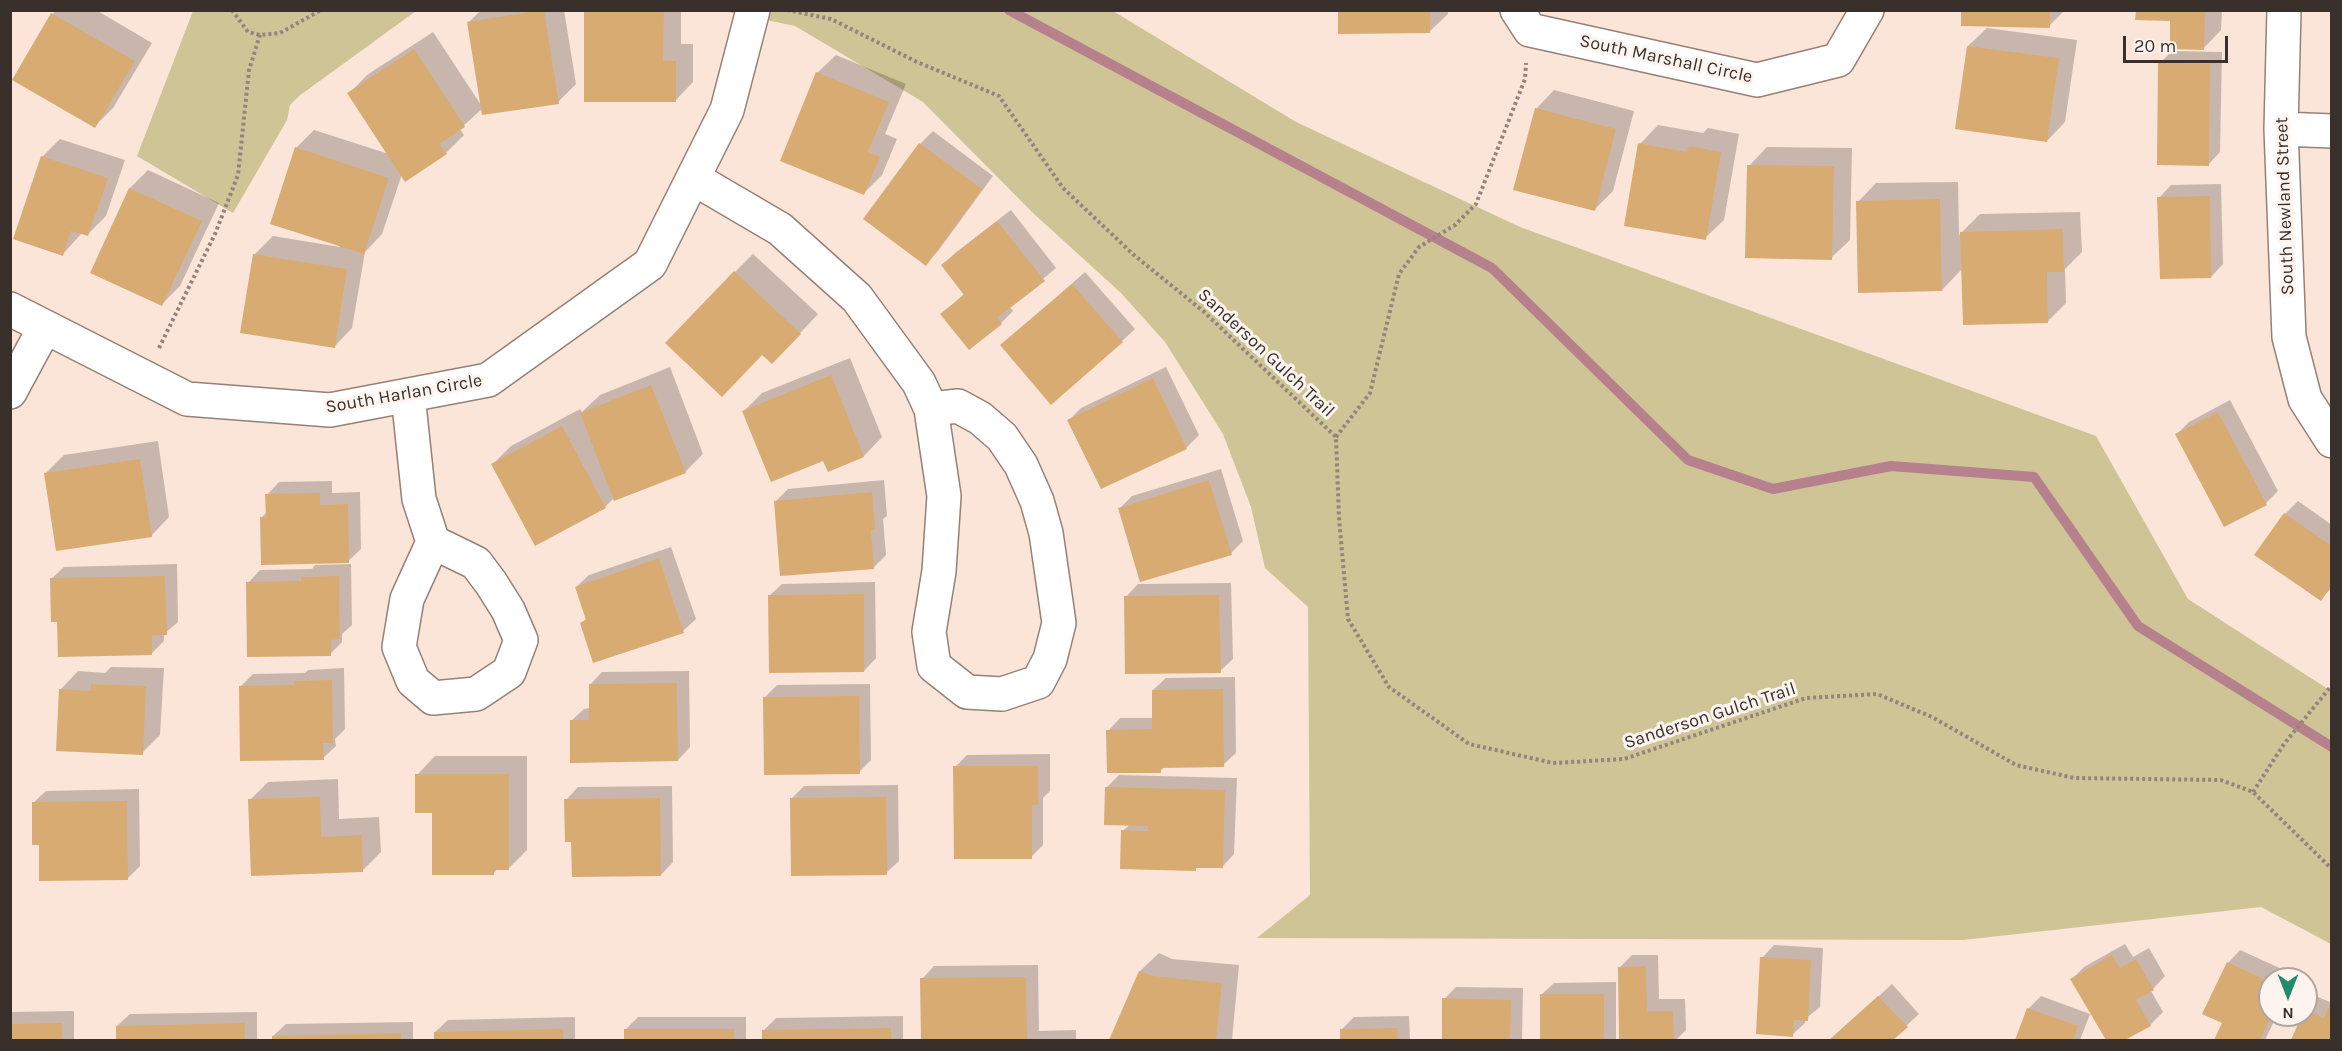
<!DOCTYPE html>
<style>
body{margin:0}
#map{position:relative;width:2342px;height:1051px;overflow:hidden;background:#fbe4d8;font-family:Karla,sans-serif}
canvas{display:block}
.frame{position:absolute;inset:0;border:12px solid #39302c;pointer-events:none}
.north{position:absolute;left:2258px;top:967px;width:60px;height:60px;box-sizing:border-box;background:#fef4ef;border:2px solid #afa6a1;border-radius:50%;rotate:180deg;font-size:16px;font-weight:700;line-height:24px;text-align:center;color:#39302c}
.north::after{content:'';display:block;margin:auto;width:21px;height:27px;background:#1f8d6c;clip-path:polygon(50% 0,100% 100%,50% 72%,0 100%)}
.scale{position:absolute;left:2123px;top:36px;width:105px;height:27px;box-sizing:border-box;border:3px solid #39302c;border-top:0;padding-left:8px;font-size:18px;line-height:21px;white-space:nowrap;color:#39302c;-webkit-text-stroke:4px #fef4ef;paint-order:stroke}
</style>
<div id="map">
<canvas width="2342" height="1051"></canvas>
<div class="frame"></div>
<div class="north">N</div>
<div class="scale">20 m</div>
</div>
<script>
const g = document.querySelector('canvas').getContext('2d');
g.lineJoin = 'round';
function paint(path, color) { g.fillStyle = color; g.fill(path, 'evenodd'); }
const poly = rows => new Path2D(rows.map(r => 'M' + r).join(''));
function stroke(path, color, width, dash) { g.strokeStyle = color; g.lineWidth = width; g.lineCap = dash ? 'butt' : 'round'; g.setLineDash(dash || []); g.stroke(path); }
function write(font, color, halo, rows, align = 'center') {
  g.font = font + ' Karla,sans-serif'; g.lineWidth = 6; g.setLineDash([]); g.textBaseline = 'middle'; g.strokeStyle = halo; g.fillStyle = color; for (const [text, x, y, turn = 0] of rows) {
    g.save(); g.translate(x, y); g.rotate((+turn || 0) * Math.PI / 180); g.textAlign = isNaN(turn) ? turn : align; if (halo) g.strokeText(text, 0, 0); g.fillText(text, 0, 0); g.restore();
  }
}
paint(poly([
 [193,11,193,10,416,11,299,96,290,105,287,120,233,213,137,156],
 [723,11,1113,11,1296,122,1520,227,2096,436,2188,599,2331,691,2331,944,2261,907,1963,940,1257,938,1310,895,1308,607,1265,568,1251,507,1223,434,1165,342,1121,293,1033,213,923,102,795,26]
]), '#cfc496');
paint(poly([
 [56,10,96,10,152,43,113,108,95,126,53,14],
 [481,10,564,10,576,84,558,102,469,22],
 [586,10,681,10,681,44,693,44,693,82,675,101],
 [1339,10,1448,10,1448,14,1429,32],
 [1962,10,2065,10,2049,26],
 [2137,10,2222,10,2221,30,2203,49,2172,20],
 [1987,28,2077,40,2065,122,2047,141,1968,46],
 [433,32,483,108,460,129,464,135,446,153,402,174,382,234,365,252,352,328,334,347,254,255,273,236,340,247,296,148,314,130,389,154,349,94,367,75],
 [2172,51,2222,52,2220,152,2208,165,2159,64],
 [836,55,906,84,885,134,897,139,882,175,864,193,817,73],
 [1554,90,1634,111,1613,191,1594,210,1536,109],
 [1658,125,1703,133,1708,128,1739,134,1724,220,1705,238,1640,144],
 [933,131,993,176,938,251,925,264,865,219,920,144],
 [60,139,125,160,106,216,87,235,82,233,62,255,42,157],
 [1767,147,1852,148,1850,240,1831,258,1749,166],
 [148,170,219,203,180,286,162,304,92,272,130,188],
 [1958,182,1959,235,1980,214,2080,212,2082,252,2065,269,2066,303,2048,321,1963,268,1942,290,1858,202,1876,183],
 [2221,184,2223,264,2211,277,2159,198,2171,185],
 [1011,210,1056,268,1010,307,1013,311,1001,323,942,314,965,293,943,265,955,253],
 [753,254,818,314,790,344,762,353,735,272],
 [1085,272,1135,329,1122,341,1002,345],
 [850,358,882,437,864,456,828,470,824,459,744,411,762,393],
 [670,367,703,454,685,472,614,498,605,507,493,464,511,446,580,409,582,412,600,395],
 [1166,367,1199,435,1186,448,1069,420,1081,408],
 [2230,400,2278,491,2266,503,2177,434,2189,422],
 [158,441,169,517,151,536,46,473,64,455],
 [1221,469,1243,541,1231,553,1120,508,1132,496],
 [884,480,887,516,883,519,886,555,874,567,776,501,788,489],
 [332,481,332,493,360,492,361,549,348,561,262,517,267,512,267,495,279,482],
 [2298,501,2332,525,2332,588,2320,599,2257,555,2285,514],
 [671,547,696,619,683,631,594,661,581,623,587,618,576,587,589,575],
 [177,564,178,622,164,634,164,641,152,653,59,620,51,579,64,567],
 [351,564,352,625,342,634,342,642,330,654,248,583,260,570,312,569,315,565],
 [875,582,876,658,864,671,769,596,782,584],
 [1231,583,1233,659,1220,671,1126,597,1138,584],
 [111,667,164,668,160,735,142,753,60,690,78,671,105,673],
 [344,668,345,729,335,739,336,746,323,758,240,687,253,674,305,673,308,670],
 [689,671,690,747,678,760,571,721,584,709,590,708,590,685,602,672],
 [1235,677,1236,753,1223,765,1166,766,1160,771,1108,731,1120,718,1153,718,1153,690,1166,678],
 [870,684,871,760,859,772,764,698,777,685],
 [1050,754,1050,791,1043,798,1043,845,1031,857,955,767,967,755],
 [435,756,527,756,527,850,509,868,498,868,493,874,434,812,417,775],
 [1119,775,1237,778,1234,854,1222,867,1198,866,1195,870,1123,831,1130,824,1107,787],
 [338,779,339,819,379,817,381,852,362,871,250,800,268,782],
 [898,785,899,861,886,873,792,798,804,786],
 [672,786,673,862,661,875,573,840,566,800,578,787],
 [139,789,140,866,128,878,40,844,33,803,46,791],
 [2125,944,2133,957,2149,948,2165,976,2151,991,2163,1012,2150,1025,2123,1040,2107,1040,2072,979,2084,967],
 [1774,945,1823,948,1820,1007,1805,1019,1805,1023,1792,1035,1762,958],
 [2240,950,2295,975,2294,979,2270,979,2270,1015,2277,1015,2265,1040,2215,1040,2224,1022,2228,963],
 [1159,953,1172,959,1239,965,1232,1040,1110,1040,1140,971],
 [1632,955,1658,955,1659,999,1685,999,1686,1030,1676,1040,1621,1040,1619,968],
 [1038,965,1039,1031,1076,1030,1076,1040,922,1040,922,979,934,966],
 [1616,982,1616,1040,1542,1040,1541,995,1554,983],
 [1892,984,1919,1014,1906,1026,1891,1040,1831,1040],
 [1456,987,1523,988,1522,1040,1443,1040,1444,999],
 [2041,996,2090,1014,2080,1040,2017,1040,2028,1009],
 [2318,997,2332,1003,2332,1040,2292,1040,2303,1015,2306,1015,2306,1009],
 [74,1011,74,1040,10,1040,10,1012],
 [257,1012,257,1040,117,1040,117,1026,130,1014],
 [903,1016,903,1040,764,1040,764,1030,776,1018],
 [1409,1016,1410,1040,1342,1040,1341,1030,1354,1017],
 [575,1017,575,1040,436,1040,435,1032,448,1020],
 [638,1017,746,1017,746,1040,625,1040,625,1030],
 [413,1022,413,1040,273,1040,273,1036,286,1024]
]), '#0003');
stroke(poly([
 [1009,10,1492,268,1688,460,1773,489,1891,466,2034,477,2138,626,2332,747]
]), '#b6808d', 10);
paint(poly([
 [544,10,559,104,482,115,467,22],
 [584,10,664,10,663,61,676,61,676,102,584,102],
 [1338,10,1430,10,1430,33,1338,34],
 [1961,10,2050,10,2050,28,1961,26],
 [2136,10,2205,10,2204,50,2170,49,2170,21,2135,20],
 [51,13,135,61,95,128,12,80],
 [1967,46,2059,58,2047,142,1955,129],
 [414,49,465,127,439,144,447,154,405,182,347,93],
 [2158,63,2210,64,2209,166,2157,165],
 [816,72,889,102,868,152,880,157,864,195,780,161],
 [1535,108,1616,129,1595,211,1513,190],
 [919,143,982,189,926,266,863,219],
 [1638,143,1687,152,1689,146,1721,152,1706,240,1624,226],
 [295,147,389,178,364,254,270,224],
 [41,156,108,178,88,236,71,231,63,256,13,239],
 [1747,165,1834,166,1832,260,1745,258],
 [129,188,202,221,162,306,90,273],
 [2210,196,2211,278,2160,279,2157,197],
 [1940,199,1942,291,1858,293,1856,201],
 [997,221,1045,281,997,318,1002,324,969,350,940,314,964,295,941,265],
 [2063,229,2064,272,2047,272,2048,323,1963,325,1960,232],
 [253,254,347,269,335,348,240,333],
 [734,271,801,334,772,364,762,355,722,397,665,343],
 [1072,284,1123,342,1051,405,1000,345],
 [831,375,864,457,828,472,823,461,771,482,742,411],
 [1153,378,1187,449,1101,489,1067,420],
 [651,385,686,473,614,501,580,413],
 [2218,412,2267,505,2224,527,2175,434],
 [562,426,606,508,535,546,491,464],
 [140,459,152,537,56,551,44,473],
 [1209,480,1232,555,1140,582,1118,508],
 [872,492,875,530,871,530,874,569,780,576,774,501],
 [320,493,320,505,348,504,349,563,261,565,260,517,266,517,265,494],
 [2284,513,2332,546,2332,585,2321,601,2254,555],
 [659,558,684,633,593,663,580,623,586,620,575,587],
 [165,576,167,635,152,635,152,655,58,657,57,622,51,622,50,578],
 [339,576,340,639,331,640,331,656,247,657,246,582,301,581,301,577],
 [864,594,864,672,769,673,768,595],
 [1219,595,1221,673,1125,674,1124,596],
 [332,680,333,743,323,743,324,760,240,761,239,686,295,685,294,681],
 [677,683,678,761,570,763,570,720,589,720,589,684],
 [91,684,146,686,143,755,56,751,59,689,91,691],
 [1223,689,1224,767,1161,768,1161,773,1107,773,1106,730,1152,729,1152,690],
 [859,696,860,774,764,775,763,697],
 [953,766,1038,766,1038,805,1032,805,1032,859,954,859],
 [415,774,509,774,509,870,494,870,494,875,432,875,432,813,415,813],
 [1105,787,1225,790,1223,868,1196,868,1196,871,1120,869,1121,830,1148,831,1148,826,1104,825],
 [320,797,321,837,362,835,363,872,251,876,248,799],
 [886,797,887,875,791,876,790,798],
 [660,798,661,876,572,877,571,842,565,842,564,799],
 [127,801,128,880,39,881,39,845,32,845,32,802],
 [2112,955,2120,968,2136,959,2154,990,2136,1000,2151,1026,2125,1040,2106,1040,2070,979],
 [1760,957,1811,960,1808,1021,1794,1020,1793,1037,1756,1034],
 [2227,962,2270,982,2272,1015,2260,1040,2214,1040,2222,1023,2202,1014],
 [1646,966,1647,1011,1673,1011,1674,1040,1619,1040,1618,967],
 [1139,971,1153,976,1222,983,1216,1040,1109,1040],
 [1026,977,1027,1040,921,1040,920,978],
 [1540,994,1604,994,1604,1040,1540,1040],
 [1878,996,1908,1027,1893,1040,1829,1040],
 [1442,998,1511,1000,1510,1040,1442,1040],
 [2027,1008,2078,1026,2073,1040,2015,1040],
 [2328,1008,2332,1010,2332,1040,2291,1040,2302,1015,2306,1015,2306,1010,2324,1018],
 [62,1023,62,1040,10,1040,10,1024],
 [245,1023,245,1040,116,1040,116,1026],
 [891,1028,891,1040,762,1040,762,1030],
 [1397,1028,1398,1040,1340,1040,1340,1029],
 [563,1029,563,1040,434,1040,434,1032],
 [624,1029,734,1029,734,1040,624,1040],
 [401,1033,401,1040,272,1040,272,1036]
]), '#d7ab72');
const minor = poly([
 [1517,10,1530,30,1757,80,1838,60,1867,10],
 [2284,10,2281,129,2289,337,2305,399,2332,441],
 [2281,129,2332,131],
 [693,178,780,229,857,298,919,383,931,409,944,496,939,571,929,632,934,666,967,692,1002,694,1038,682,1050,659,1059,623,1046,533,1037,501,1021,465,1002,437,980,418,958,406,931,409],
 [10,309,187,399,330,410,488,380,650,264,727,110,753,10],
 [10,392,45,327],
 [408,395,419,499,433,542,407,599,399,647,413,681,433,698,476,694,509,672,521,640,508,610,491,583,476,563,433,542]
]);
stroke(minor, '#968176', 36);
stroke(poly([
 [232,10,248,32,260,35,280,33,321,10],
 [787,10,831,19,917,62,999,96,1063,188,1135,256,1203,311,1336,437,1339,518,1348,619,1389,687,1469,744,1553,763,1624,759,1806,698,1877,694,1932,717,2016,765,2074,778,2221,780,2253,792,2332,869],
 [159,348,215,234,238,175,249,70,260,35],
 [1336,437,1370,393,1399,274,1419,247,1455,225,1476,204,1525,79,1526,63],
 [2253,792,2284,744,2332,685]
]), '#93847c', 4, [3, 3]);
stroke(minor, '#fff', 33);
write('18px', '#39302c', '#fef4ef', [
 ["South Marshall Circle",1666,59,12],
 ["South Newland Street",2285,206,-92],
 ["Sanderson Gulch Trail",1266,353,43],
 ["South Harlan Circle",404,394,-10],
 ["Sanderson Gulch Trail",1710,716,-18]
]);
</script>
